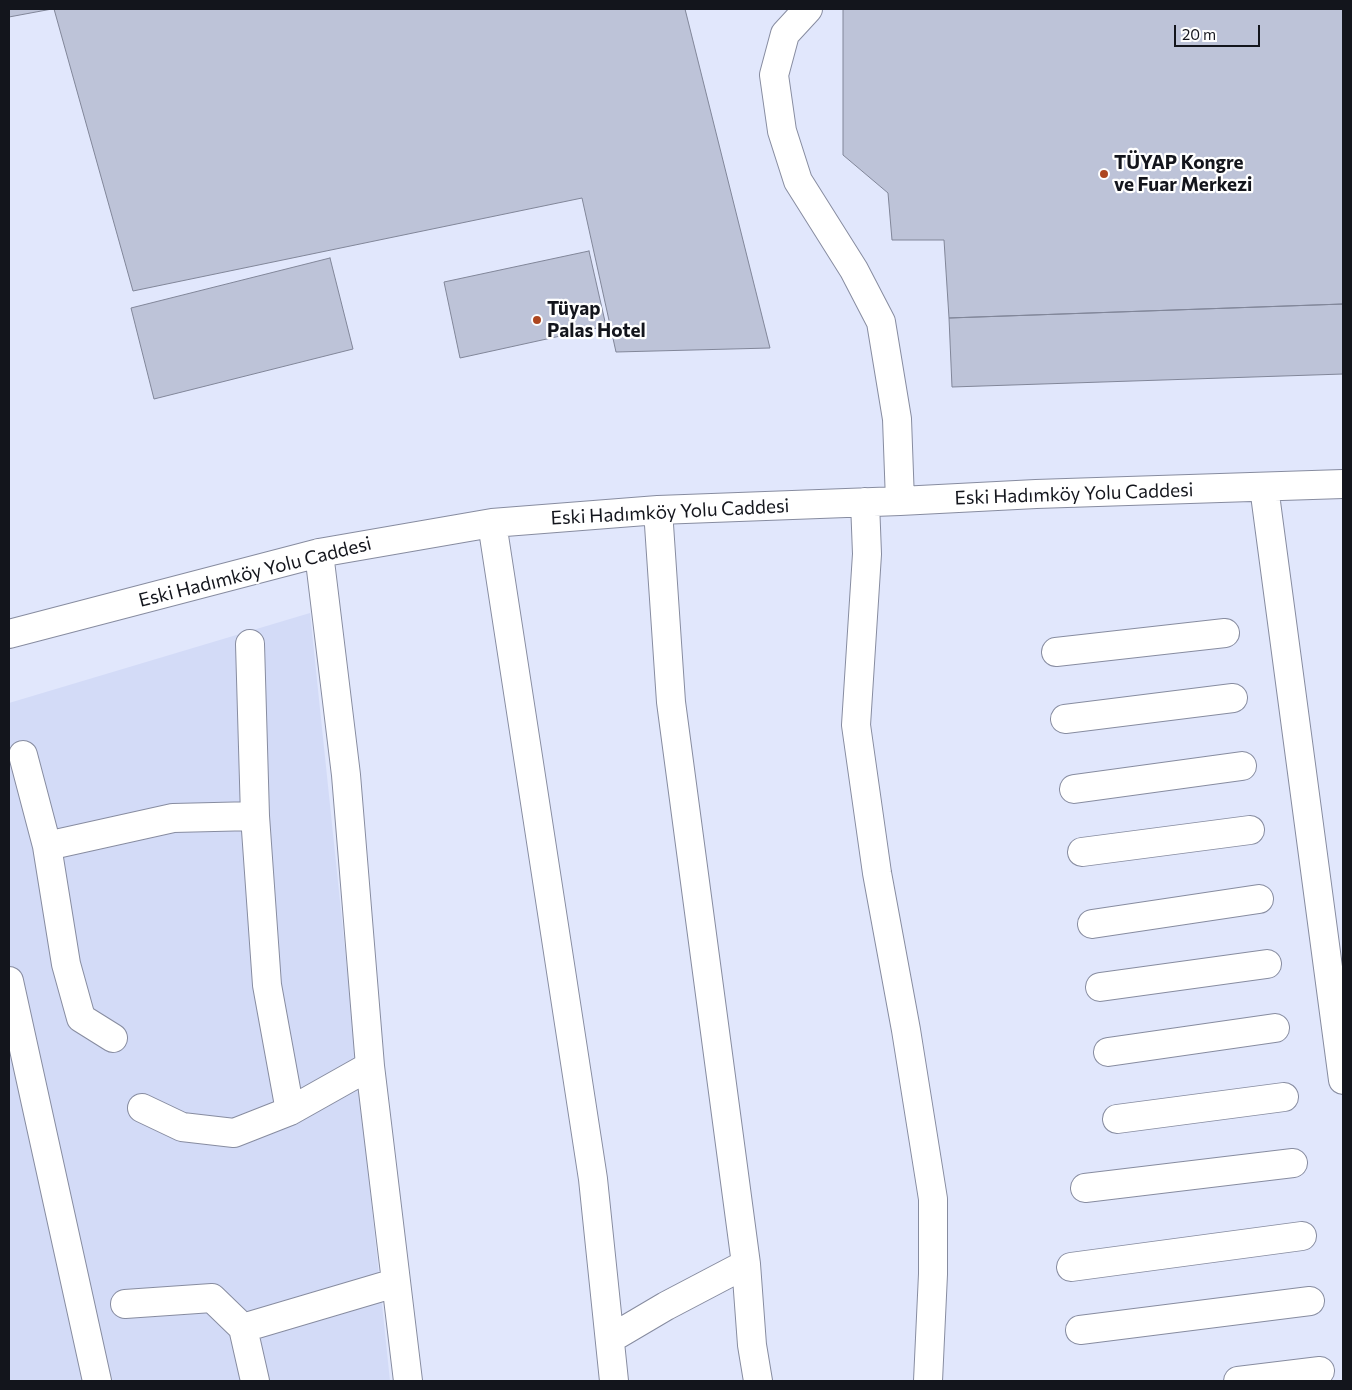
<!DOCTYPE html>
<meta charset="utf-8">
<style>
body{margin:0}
#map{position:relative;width:1352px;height:1390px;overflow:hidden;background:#e1e7fc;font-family:Commissioner,sans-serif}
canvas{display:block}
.frame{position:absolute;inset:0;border:10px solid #13151c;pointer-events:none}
.scale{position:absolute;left:1174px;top:25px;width:86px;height:22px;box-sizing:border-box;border:2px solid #13151c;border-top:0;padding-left:6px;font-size:15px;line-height:18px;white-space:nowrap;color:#13151c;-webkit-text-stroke:4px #fff;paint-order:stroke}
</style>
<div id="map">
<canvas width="1352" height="1390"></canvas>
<div class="frame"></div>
<div class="scale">20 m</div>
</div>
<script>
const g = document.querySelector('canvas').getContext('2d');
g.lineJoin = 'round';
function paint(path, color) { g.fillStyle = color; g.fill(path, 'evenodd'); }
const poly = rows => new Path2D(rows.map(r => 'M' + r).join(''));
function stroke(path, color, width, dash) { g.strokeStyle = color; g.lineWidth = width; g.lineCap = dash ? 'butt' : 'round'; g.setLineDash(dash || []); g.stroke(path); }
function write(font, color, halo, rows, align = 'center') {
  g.font = font + ' Commissioner,sans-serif'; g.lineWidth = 4.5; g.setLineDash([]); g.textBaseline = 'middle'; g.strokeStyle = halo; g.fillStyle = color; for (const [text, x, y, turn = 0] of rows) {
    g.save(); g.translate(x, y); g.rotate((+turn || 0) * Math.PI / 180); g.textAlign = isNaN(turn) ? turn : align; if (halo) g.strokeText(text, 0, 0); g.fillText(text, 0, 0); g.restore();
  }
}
paint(poly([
 [310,613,390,1381,9,1381,9,703]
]), '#d3dbf7');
const building = poly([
 [9,9,52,9,9,17,9,9],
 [54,9,685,9,770,348,616,352,582,198,133,291,54,9],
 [843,9,1343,9,1343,304,949,318,944,240,892,240,888,193,843,155,843,9],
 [589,251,606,326,460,358,444,282,589,251],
 [330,258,353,349,154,399,131,308,330,258],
 [1343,304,1343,374,952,387,949,318,1343,304]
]);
paint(building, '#bdc3d8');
stroke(building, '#818699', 1);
const minor = poly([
 [808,9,785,34,774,75,782,131,798,181,854,270,881,322,897,419,900,501],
 [1264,487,1343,1080],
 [865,502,867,554,856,725,877,873,906,1030,933,1199,933,1274,928,1381],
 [658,510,671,702,746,1264,752,1345,758,1381],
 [492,523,593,1179,614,1381],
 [319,553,346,775,370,1066,408,1381],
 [9,634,319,553,492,523,658,510,900,501,1036,494,1343,484],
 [250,644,255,816,267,985,290,1111],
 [1056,652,1225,633],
 [1065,719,1233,698],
 [23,755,47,846,66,964,81,1018,113,1038],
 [1074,789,1242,766],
 [47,846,173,818,255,816],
 [1082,852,1250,830],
 [1092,924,1259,899],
 [9,981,97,1381],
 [1100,987,1267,964],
 [1108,1052,1275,1028],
 [142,1108,182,1127,234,1133,290,1111,370,1066],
 [1117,1119,1284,1097],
 [1085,1188,1293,1163],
 [1071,1267,1302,1236],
 [125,1304,212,1298,243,1328],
 [1080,1330,1310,1301],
 [610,1339,666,1306,746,1264],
 [255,1381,243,1328,395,1283],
 [1238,1381,1320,1371]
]);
stroke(minor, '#878ca0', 30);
stroke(minor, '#fff', 28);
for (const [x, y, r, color] of [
 [1104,174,5,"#ad4620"],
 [537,320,5,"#ad4620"]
]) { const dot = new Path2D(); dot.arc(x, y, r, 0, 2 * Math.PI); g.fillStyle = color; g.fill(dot); stroke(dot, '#fff', 2); }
write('bold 19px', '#13151c', '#fff', [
 ["TÜYAP Kongre",1114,163],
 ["ve Fuar Merkezi",1114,185],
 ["Tüyap",547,309],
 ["Palas Hotel",547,331]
], 'left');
write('19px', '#13151c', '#fff', [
 ["Eski Hadımköy Yolu Caddesi",1074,494,-2],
 ["Eski Hadımköy Yolu Caddesi",670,512,-3],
 ["Eski Hadımköy Yolu Caddesi",255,572,-14]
]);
</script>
